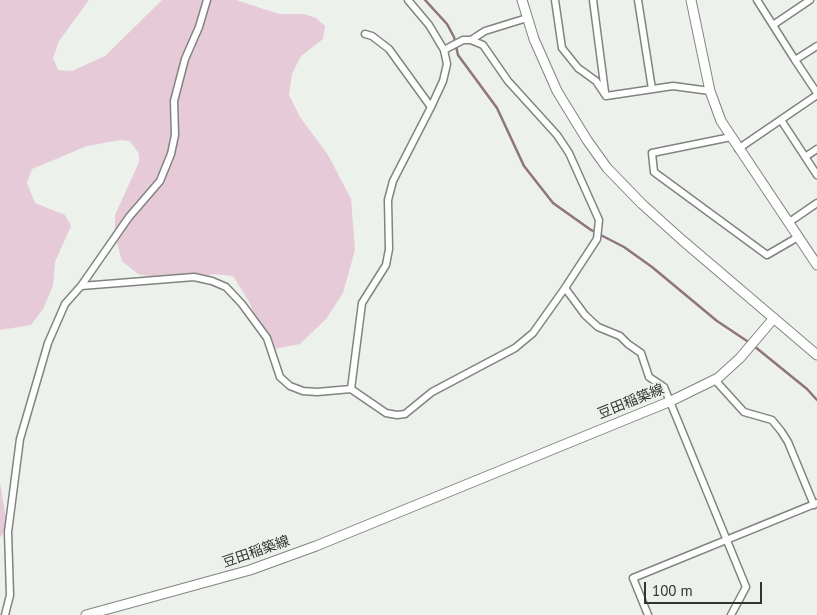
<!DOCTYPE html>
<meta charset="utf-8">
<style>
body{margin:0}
#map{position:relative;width:817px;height:615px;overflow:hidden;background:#ecf1eb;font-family:"PT Sans",sans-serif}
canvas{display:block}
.scale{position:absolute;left:644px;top:582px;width:118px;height:22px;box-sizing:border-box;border:2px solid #313331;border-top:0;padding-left:6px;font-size:15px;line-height:18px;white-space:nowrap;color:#313331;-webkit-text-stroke:4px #ecf1eb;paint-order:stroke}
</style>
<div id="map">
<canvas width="817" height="615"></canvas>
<div class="scale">100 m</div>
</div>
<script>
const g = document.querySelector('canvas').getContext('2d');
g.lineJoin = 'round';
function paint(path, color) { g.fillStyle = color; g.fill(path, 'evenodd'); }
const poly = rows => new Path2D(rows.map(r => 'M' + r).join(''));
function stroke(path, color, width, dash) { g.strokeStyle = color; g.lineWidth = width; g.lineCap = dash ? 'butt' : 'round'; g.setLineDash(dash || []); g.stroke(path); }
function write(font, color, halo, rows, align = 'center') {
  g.font = font + ' "PT Sans","Noto Sans JP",sans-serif'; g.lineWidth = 4.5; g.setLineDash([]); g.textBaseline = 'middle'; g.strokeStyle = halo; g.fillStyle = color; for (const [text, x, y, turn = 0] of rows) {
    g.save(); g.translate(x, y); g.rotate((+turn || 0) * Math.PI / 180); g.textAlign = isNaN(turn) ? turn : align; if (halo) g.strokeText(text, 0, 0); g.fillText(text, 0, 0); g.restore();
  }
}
paint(poly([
 [0,0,89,0,59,41,53,58,58,70,72,71,105,56,162,0,236,0,279,14,304,14,316,18,325,26,323,39,301,56,292,74,289,95,300,117,328,155,351,199,355,250,343,293,326,319,300,344,274,349,268,343,248,300,233,276,213,274,194,280,163,279,138,274,122,261,115,236,115,215,139,162,139,154,130,141,120,140,87,146,32,169,27,183,35,203,65,215,71,226,55,262,53,286,43,309,31,325,0,330],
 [0,482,7,526,0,538]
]), '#e6cad7');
stroke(poly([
 [425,0,447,24,454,37,458,55,497,108,524,166,553,203,591,230,624,247,652,267,717,321,750,343],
 [754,346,807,389,817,400]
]), '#907380', 2.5);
const street = poly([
 [555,0,562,48,578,68,596,81,606,96],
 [593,0,605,92],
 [638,0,652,89],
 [757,0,795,60,817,46],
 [773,25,810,0],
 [365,34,372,36,389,49,431,107],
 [471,40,485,31,527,18],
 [795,60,817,93],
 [606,96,673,86,710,91],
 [781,120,817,175],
 [731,137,652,153,654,172,767,255,798,237],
 [738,149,817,95],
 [805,157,817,149],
 [788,223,817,203],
 [81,286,194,277,212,281,226,287,242,304,267,338,280,377,290,386,303,391,317,392,351,389,386,413,397,415,405,414,432,392,515,348,533,333,565,288,597,239,599,220,569,153,557,135,508,81,483,45,471,40,463,40,444,50],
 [565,288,585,315,598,327,620,336,628,344,641,353,649,377,664,387,746,587,731,615],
 [715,380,744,412,772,420,781,431,788,442,814,505],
 [351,389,362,303,386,265,389,249,388,200,393,181,431,107,443,81,447,64,444,50,429,25,408,0],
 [5,615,10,595,8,532,20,439,48,343,65,304,81,286,129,217,160,181,171,154,175,135,174,101,185,59,199,27,207,0],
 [648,615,633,578,817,503]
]);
const secondary = poly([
 [522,0,534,39,557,91,587,140,607,168,642,204,682,240,817,355],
 [691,0,710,91,721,121,817,265],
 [86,615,250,570,316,546,671,401,718,378,740,358,774,318]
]);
stroke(street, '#80847f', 9);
stroke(secondary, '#80847f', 11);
stroke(street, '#fff', 6);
stroke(secondary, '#fff', 9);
write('14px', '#313331', '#ecf1eb', [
 ["豆田稲築線",631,402,-22],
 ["豆田稲築線",256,552,-19]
]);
</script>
